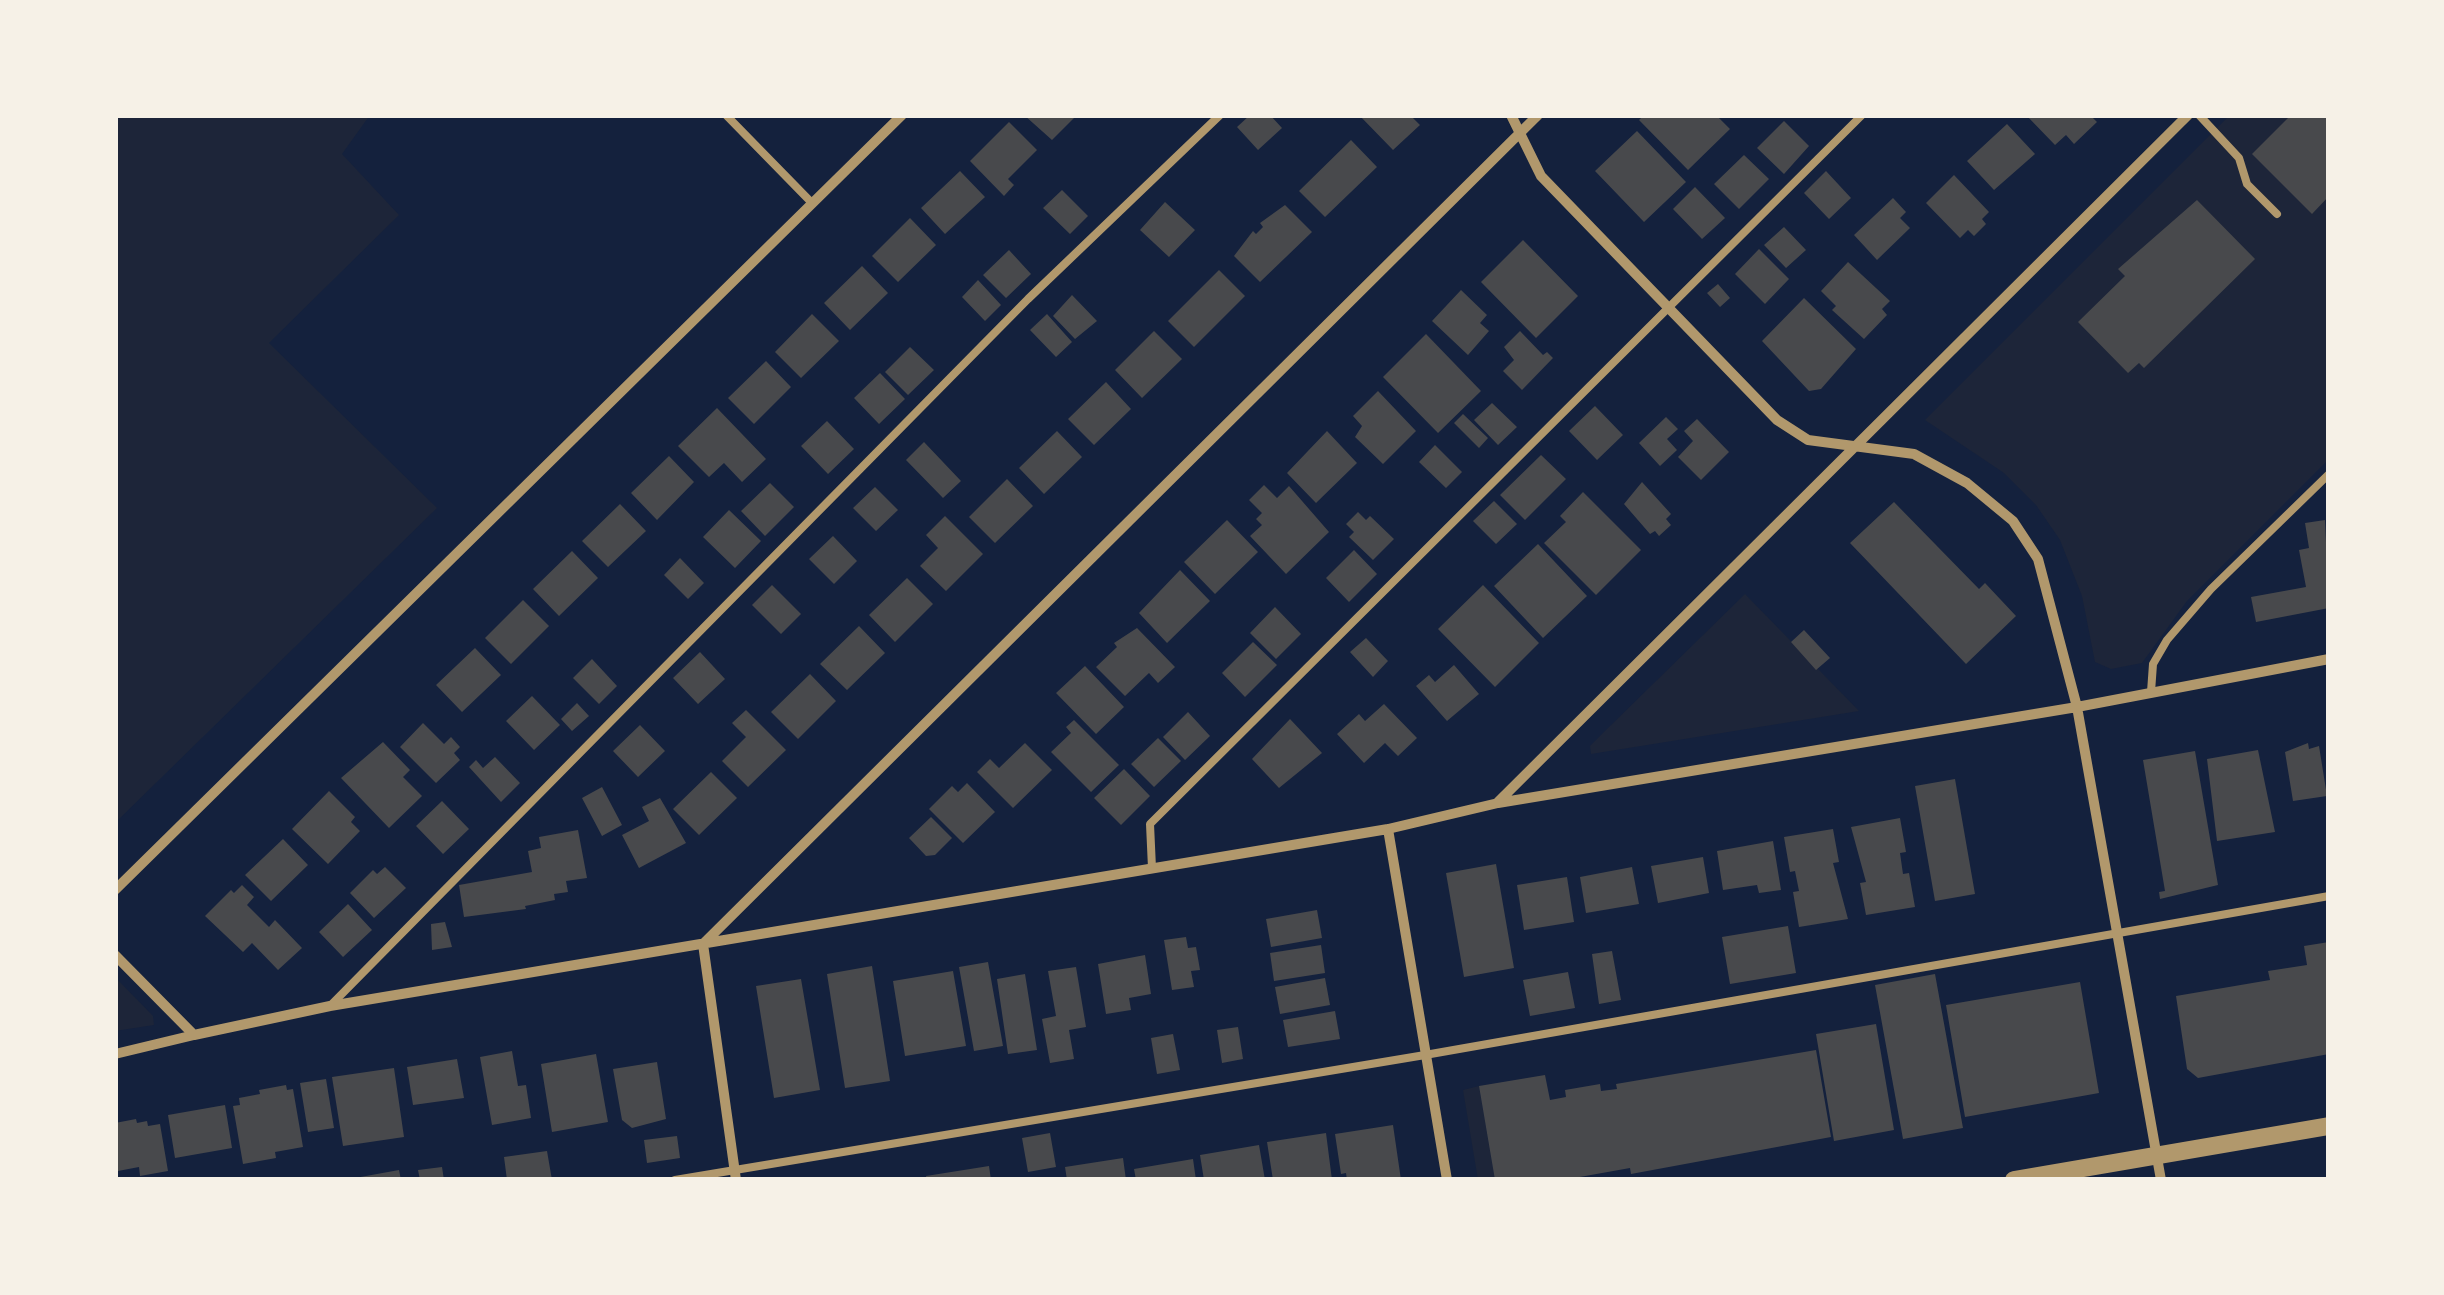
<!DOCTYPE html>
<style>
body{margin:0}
#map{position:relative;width:2444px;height:1295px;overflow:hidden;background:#14213d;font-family:Karla,sans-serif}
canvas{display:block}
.frame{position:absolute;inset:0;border:118px solid #f6f1e7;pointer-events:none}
</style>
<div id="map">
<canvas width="2444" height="1295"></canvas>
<div class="frame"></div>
</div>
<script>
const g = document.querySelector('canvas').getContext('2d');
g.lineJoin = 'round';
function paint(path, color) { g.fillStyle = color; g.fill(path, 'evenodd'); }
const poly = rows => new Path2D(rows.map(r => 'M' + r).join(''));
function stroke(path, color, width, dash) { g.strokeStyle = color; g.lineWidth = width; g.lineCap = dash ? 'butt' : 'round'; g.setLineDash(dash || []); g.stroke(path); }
paint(poly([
 [115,115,370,115,342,154,399,215,269,343,437,508,115,823],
 [2230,115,2329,115,2329,459,2187,601,2142,663,2111,669,2095,662,2082,596,2060,540,2036,505,2004,473,1925,420],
 [1745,594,1859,711,1591,754,1590,746,1606,730],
 [115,977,153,1016,154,1025,115,1031],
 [1479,1086,1495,1180,1478,1180,1463,1090]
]), '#1d2539');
paint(poly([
 [1024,115,1077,115,1052,140],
 [1250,115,1270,115,1282,128,1258,150,1237,127],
 [1359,115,1410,115,1420,125,1393,150],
 [1644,115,1716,115,1730,129,1688,170,1639,120],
 [2026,115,2090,115,2097,122,2074,144,2066,135,2055,145],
 [2291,115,2329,115,2329,196,2312,214,2252,154],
 [1784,121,1809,146,1784,174,1757,148],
 [1009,122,1037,150,1008,179,1014,185,1004,196,970,161],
 [2007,124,2035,154,1994,190,1967,161],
 [1637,131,1686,182,1644,222,1595,171],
 [1351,140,1377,167,1325,217,1299,191],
 [1744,155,1769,179,1739,209,1714,184],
 [960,171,985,197,945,234,921,208],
 [1826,171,1851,198,1829,219,1804,193],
 [1954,175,1989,212,1982,219,1986,224,1974,236,1968,230,1960,238,1926,203],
 [1695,187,1725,218,1702,239,1673,209],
 [1062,190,1088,216,1070,234,1043,208],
 [1893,198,1906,212,1900,218,1910,228,1877,260,1854,235],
 [2197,200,2255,259,2144,368,2139,363,2128,373,2078,322,2125,276,2118,269],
 [1165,202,1195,230,1169,257,1140,230],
 [1285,205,1312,232,1260,282,1234,256,1253,231,1256,234,1263,227,1260,223],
 [910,218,936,245,898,282,872,256],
 [1784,227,1806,250,1786,268,1764,245],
 [1523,240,1578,296,1536,338,1481,282],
 [1759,249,1789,279,1765,304,1735,274],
 [1009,250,1031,274,1006,298,983,275],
 [1848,262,1890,301,1882,309,1887,315,1864,339,1832,310,1836,306,1821,291],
 [862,266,888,293,850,330,824,303],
 [1219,270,1245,296,1194,347,1168,321],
 [978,280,1001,305,985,321,962,297],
 [1718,284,1730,298,1720,307,1707,293],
 [1461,290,1487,315,1480,323,1489,331,1468,355,1432,321],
 [1072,295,1097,321,1075,339,1053,316],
 [1804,298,1856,349,1821,389,1809,391,1762,341],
 [812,314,839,341,801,378,775,352],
 [1047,314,1072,342,1056,357,1030,330],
 [1154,331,1182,359,1142,398,1115,370],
 [1520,331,1543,355,1547,352,1553,358,1522,390,1503,371,1514,360,1504,347],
 [1426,334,1481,391,1438,433,1383,377],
 [910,347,934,370,908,395,885,372],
 [766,361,791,387,754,424,728,398],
 [880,373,905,399,879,424,854,398],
 [1106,382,1131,409,1094,445,1068,419],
 [1378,391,1416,431,1383,464,1355,437,1362,426,1353,416],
 [1492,403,1517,427,1498,445,1474,420],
 [1595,406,1623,435,1597,460,1569,431],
 [717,408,766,459,742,482,724,463,709,477,678,446],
 [1463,414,1488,438,1479,448,1454,423],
 [1666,417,1678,429,1667,439,1677,450,1660,466,1639,443],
 [1697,419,1729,452,1701,480,1678,457,1693,441,1684,431],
 [827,421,854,449,828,474,801,446],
 [1057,431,1082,457,1044,494,1019,468],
 [1327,431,1357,463,1316,503,1287,473],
 [924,442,961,481,943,498,906,460],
 [1435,445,1462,472,1446,488,1419,462],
 [1541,455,1566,479,1525,520,1500,495],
 [669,456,694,482,657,520,631,493],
 [1007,479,1033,506,995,543,969,517],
 [1642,482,1671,514,1666,519,1671,525,1659,536,1655,531,1650,534,1624,504],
 [770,483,794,507,765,536,741,511],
 [1264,485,1277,498,1289,486,1329,532,1286,574,1250,536,1262,525,1256,519,1262,513,1249,500],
 [875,487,898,510,876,531,853,508],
 [1583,492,1641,550,1596,595,1544,543,1566,522,1560,516],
 [1494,501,1517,524,1496,544,1473,521],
 [1894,502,1979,589,1985,583,2016,616,1966,664,1850,543],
 [620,504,646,531,608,567,582,541],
 [729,510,761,541,735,568,703,537],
 [1358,512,1366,520,1370,516,1394,539,1373,560,1349,537,1354,532,1346,524],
 [945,516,983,554,946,591,920,566,938,548,926,535],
 [1227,520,1258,552,1215,594,1184,562],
 [2325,520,2329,608,2256,622,2251,597,2306,587,2299,550,2309,548,2305,523],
 [833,536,857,561,834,584,809,559],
 [1538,544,1587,596,1543,638,1494,586],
 [1354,550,1377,574,1349,602,1326,578],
 [572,551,598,578,559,616,533,589],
 [680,558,704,583,688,599,664,575],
 [1180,570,1210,601,1167,643,1139,613],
 [907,578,933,604,895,642,869,615],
 [772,585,801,614,781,634,752,605],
 [1483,585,1539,643,1495,687,1438,629],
 [523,600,549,626,511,664,485,638],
 [1275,607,1301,634,1276,659,1250,633],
 [859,626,885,653,847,690,820,664],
 [1137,628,1175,667,1158,683,1149,673,1125,696,1096,667,1117,647,1114,643],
 [1804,630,1830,658,1816,670,1791,642],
 [1366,638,1388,661,1373,677,1350,652],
 [1253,642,1277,665,1245,697,1222,673],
 [475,648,501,675,462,712,436,685],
 [700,652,725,679,698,704,673,678],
 [592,659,617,686,599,704,573,678],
 [1454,665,1479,694,1447,721,1416,686,1429,675,1435,682],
 [1085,666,1124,707,1096,734,1056,693],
 [810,674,836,701,798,739,771,712],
 [532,696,560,725,534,750,506,721],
 [577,703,589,716,572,731,561,719],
 [1384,704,1417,738,1398,756,1385,743,1364,763,1337,734,1359,714,1365,721],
 [746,710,786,750,748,787,722,761,746,737,732,723],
 [1188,712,1210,736,1185,760,1163,737],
 [1290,719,1322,753,1279,788,1252,759],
 [1074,720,1119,765,1091,792,1051,752,1071,733,1066,727],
 [423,723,444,744,451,737,460,747,454,753,460,760,436,783,400,747],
 [640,725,665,751,638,777,613,751],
 [1158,738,1181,761,1154,787,1131,764],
 [383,742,410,770,403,777,422,796,389,828,341,778],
 [1025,743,1052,770,1013,808,977,772,990,759,999,768],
 [2308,743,2309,749,2319,746,2327,796,2293,801,2285,752],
 [2258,750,2275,832,2217,841,2207,759],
 [2195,751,2218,885,2160,899,2159,892,2165,891,2143,760],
 [495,757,520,783,501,802,469,767,476,760,483,768],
 [1124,769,1150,796,1121,825,1094,798],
 [711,772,737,798,699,835,673,809],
 [1955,779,1975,894,1935,901,1915,786],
 [967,783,995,812,963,843,929,809,952,786,958,792],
 [602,787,622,825,602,836,582,798],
 [329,791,355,817,351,822,360,831,328,864,292,829],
 [660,798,686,843,639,868,622,835,649,821,642,807],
 [442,801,469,829,443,854,416,826],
 [931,817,952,838,935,855,926,856,909,838],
 [1900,818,1906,852,1900,853,1903,874,1909,873,1915,907,1866,915,1860,883,1866,882,1851,827],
 [1833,829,1839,862,1833,863,1848,919,1799,927,1793,892,1799,891,1795,871,1790,872,1784,837],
 [578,830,587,878,566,881,568,892,554,894,555,900,525,906,526,909,464,917,459,885,532,872,528,851,541,848,539,837],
 [283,839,308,865,271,901,245,875],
 [1773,841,1781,890,1759,893,1757,885,1723,890,1717,851],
 [1703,857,1709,893,1658,903,1651,866],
 [1496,864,1514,968,1464,977,1446,873],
 [385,867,406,888,374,918,350,893,373,870,377,874],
 [1632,867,1639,904,1586,913,1580,877],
 [1567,877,1574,922,1524,930,1517,885],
 [242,885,254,897,247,905,269,927,275,920,302,948,278,970,252,943,243,952,205,916,231,890,234,893],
 [348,904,372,930,343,957,319,932],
 [1317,910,1322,938,1271,947,1266,919],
 [445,922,452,947,432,950,431,924],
 [1788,926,1796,973,1730,984,1722,937],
 [1186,937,1188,948,1196,947,1200,970,1191,971,1194,987,1172,990,1164,940],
 [2329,942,2329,1054,2198,1078,2187,1069,2176,996,2270,980,2268,971,2307,965,2304,946],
 [1321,945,1325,973,1274,981,1270,953],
 [1612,951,1621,1000,1599,1004,1592,954],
 [1145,955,1151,994,1129,998,1131,1010,1106,1014,1098,964],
 [988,962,1003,1046,974,1051,959,967],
 [872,966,890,1081,845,1088,827,974],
 [1076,967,1086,1027,1069,1030,1074,1059,1050,1063,1042,1019,1056,1016,1048,971],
 [953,971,966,1046,905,1056,893,981],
 [1568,972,1575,1008,1530,1016,1523,980],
 [1025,974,1037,1050,1008,1054,997,979],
 [1935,974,1963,1128,1903,1139,1875,985],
 [1325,978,1330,1005,1280,1014,1275,987],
 [801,979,820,1090,774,1098,756,986],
 [2080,982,2099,1093,1965,1117,1946,1005],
 [1335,1011,1340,1039,1288,1047,1283,1020],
 [1876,1024,1894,1130,1834,1141,1816,1034],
 [1238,1027,1243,1059,1222,1063,1217,1030],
 [1173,1034,1180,1070,1157,1074,1151,1038],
 [1816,1050,1831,1137,1631,1174,1630,1168,1563,1180,1495,1180,1479,1086,1545,1075,1550,1100,1566,1097,1565,1090,1600,1084,1601,1091,1617,1089,1616,1084],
 [512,1051,518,1086,526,1085,531,1118,492,1125,480,1057],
 [596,1054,608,1122,552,1132,541,1064],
 [457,1059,464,1098,413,1105,407,1067],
 [657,1062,666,1119,632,1128,622,1120,613,1069],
 [394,1068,404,1137,343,1146,332,1077],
 [326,1079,334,1128,308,1132,300,1083],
 [286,1085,287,1090,293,1089,303,1147,275,1152,276,1158,243,1164,233,1106,240,1105,239,1098,260,1094,259,1090],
 [225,1105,232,1148,175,1158,168,1115],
 [136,1119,137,1123,147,1121,148,1126,160,1124,168,1171,140,1176,139,1167,118,1171,115,1123],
 [1393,1125,1401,1180,1347,1180,1346,1173,1341,1174,1335,1134],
 [1050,1133,1056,1167,1028,1172,1022,1138],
 [1326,1133,1332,1180,1273,1180,1267,1142],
 [677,1136,680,1158,647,1163,644,1140],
 [1259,1145,1265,1180,1204,1180,1200,1155],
 [547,1151,552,1180,507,1180,504,1157],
 [1123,1158,1126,1180,1067,1180,1065,1167],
 [1193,1159,1196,1180,1136,1180,1134,1169],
 [989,1166,991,1180,927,1180,926,1176],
 [442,1167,444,1180,420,1180,418,1170],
 [399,1170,401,1180,355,1180,355,1178]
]), '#48494c');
stroke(poly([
 [726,115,812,203],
 [2199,115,2239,158,2247,184,2277,214],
 [2151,692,2153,664,2167,640,2211,589,2329,474],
 [1152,868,1150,824,1862,115],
 [330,1006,1028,299,1220,115],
 [675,1180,1425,1055,2329,896]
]), '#b1986c', 8);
stroke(poly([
 [1511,115,1541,176,1777,420,1808,440,1914,454,1967,483,2013,521,2038,559,2077,707,2161,1180],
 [1498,802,2188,115],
 [1388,829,1447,1180],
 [115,890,902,115],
 [115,955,194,1035,330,1006,1388,829,1498,803,2077,707,2329,659],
 [115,1054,194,1035],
 [736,1180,703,944,1538,115]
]), '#b1986c', 10);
stroke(poly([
 [2014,1180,2329,1126]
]), '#b1986c', 18);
</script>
